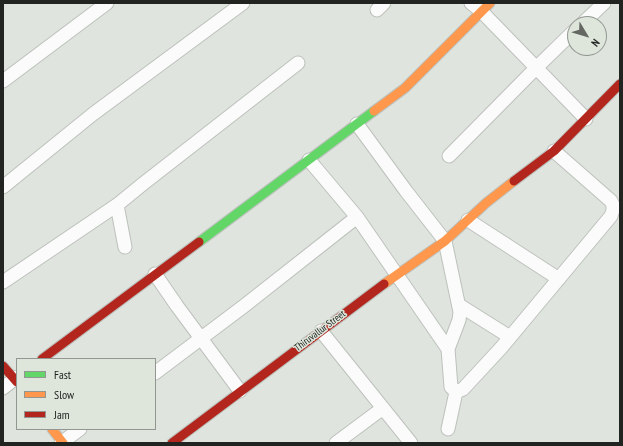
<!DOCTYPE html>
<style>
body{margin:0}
#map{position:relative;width:623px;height:446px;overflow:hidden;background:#dfe4de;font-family:"PT Sans Narrow",sans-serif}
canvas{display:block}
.frame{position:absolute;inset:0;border:4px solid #212420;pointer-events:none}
.legend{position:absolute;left:16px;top:358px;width:140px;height:72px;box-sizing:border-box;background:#dee6dc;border:1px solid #929891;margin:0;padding:5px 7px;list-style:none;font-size:12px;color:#212420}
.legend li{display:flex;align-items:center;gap:8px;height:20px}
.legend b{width:20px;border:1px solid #929891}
.north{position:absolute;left:567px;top:16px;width:40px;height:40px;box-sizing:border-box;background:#dee6dc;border:1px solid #929891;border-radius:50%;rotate:128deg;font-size:11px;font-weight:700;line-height:16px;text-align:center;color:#212420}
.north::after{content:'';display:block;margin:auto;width:14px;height:18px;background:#646762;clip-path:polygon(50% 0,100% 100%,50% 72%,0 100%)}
</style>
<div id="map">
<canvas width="623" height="446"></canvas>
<div class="frame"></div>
<ul class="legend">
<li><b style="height:5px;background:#63d668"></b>Fast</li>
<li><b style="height:5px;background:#ff974d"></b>Slow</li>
<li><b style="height:5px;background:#b3261e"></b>Jam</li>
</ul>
<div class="north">N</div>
</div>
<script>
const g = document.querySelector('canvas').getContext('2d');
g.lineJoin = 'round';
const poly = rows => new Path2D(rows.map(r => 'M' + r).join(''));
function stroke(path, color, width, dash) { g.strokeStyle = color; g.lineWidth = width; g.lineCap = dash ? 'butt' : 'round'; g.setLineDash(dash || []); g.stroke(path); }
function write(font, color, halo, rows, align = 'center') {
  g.font = font + ' "PT Sans Narrow",sans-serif'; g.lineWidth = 3; g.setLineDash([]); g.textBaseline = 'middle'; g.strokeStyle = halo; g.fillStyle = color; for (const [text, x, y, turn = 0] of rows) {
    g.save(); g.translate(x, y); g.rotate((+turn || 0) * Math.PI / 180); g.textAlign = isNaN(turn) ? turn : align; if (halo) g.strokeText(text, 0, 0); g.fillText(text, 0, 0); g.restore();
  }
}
const street = poly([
 [471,3,482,12,586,119],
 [377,10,384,3],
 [582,24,604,3],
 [3,81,107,3],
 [357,124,406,191,445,241,460,312,459,320,448,349],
 [449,156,536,68,575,30],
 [3,187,93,114,243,3],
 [117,205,125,247],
 [357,217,448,349,451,387,456,392],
 [468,220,559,279],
 [155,274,177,306,240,391],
 [3,282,117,205,144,183,298,63],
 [459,305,510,337],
 [321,331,411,443],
 [155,373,244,306,357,217,309,160],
 [3,388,17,377],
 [456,392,463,389,501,348,611,216,613,210,613,205,611,201,554,151],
 [448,429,456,392],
 [61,443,80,429],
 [336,443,383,408]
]);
const fast = poly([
 [199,242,374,111]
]);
const slow = poly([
 [374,111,405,88,490,3],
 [384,284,445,241,486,203,514,181],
 [52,429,63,443]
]);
const jam = poly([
 [514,181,554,151,620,84],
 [42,359,199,242],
 [3,366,17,382],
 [172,443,384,284]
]);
stroke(street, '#bdc1bc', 15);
stroke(fast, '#bdc1bc', 11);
stroke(slow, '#bdc1bc', 11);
stroke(jam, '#bdc1bc', 11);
stroke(street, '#fafbfa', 13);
stroke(fast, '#63d668', 9);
stroke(slow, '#ff974d', 9);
stroke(jam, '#b3261e', 9);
write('10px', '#212420', '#dee6dc', [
 ["Thiruvallur Street",320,331,-37]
]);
</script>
